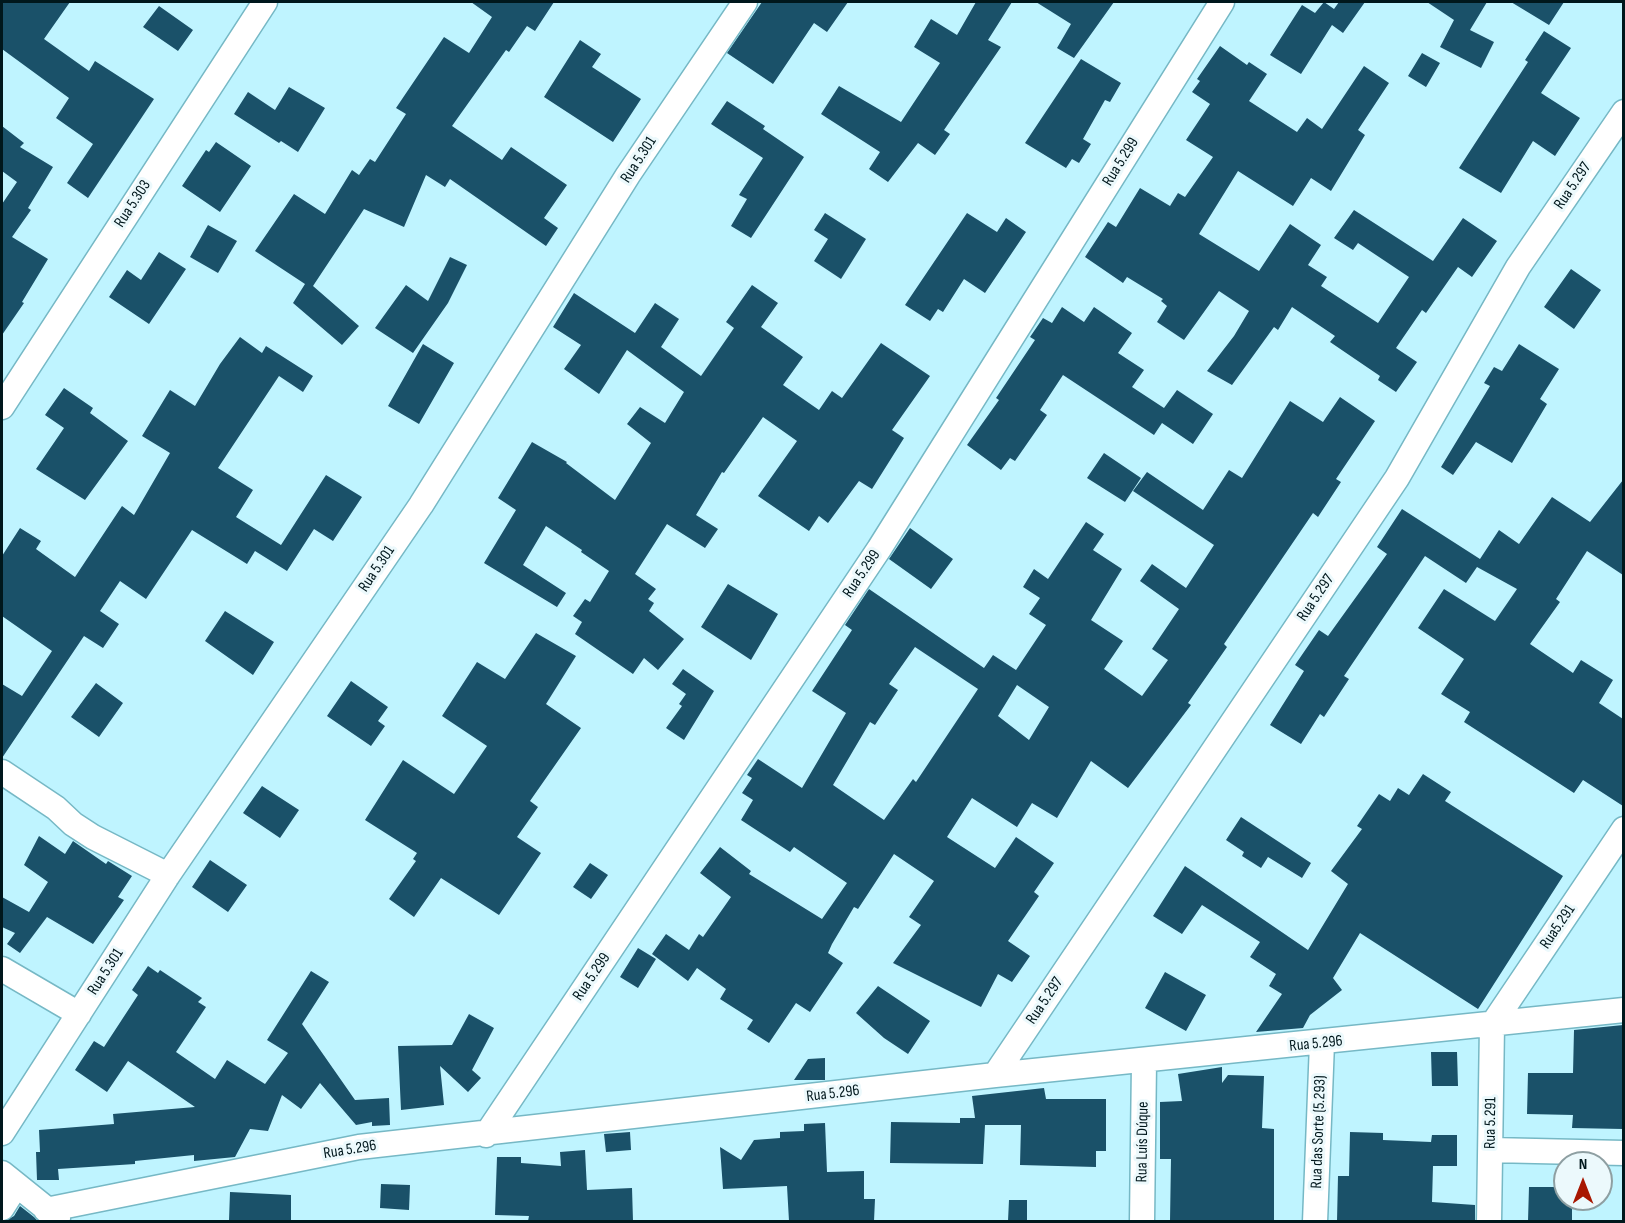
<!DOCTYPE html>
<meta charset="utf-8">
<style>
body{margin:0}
#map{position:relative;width:1625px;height:1223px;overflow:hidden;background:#bff4ff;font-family:"Sofia Sans Condensed",sans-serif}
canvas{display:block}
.frame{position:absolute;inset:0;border:3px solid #00171c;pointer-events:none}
.north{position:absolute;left:1553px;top:1151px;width:60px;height:60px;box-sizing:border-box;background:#ecf9fc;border:2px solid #8e9fa2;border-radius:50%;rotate:0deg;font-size:16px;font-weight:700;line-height:24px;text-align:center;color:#00171c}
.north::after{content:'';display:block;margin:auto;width:21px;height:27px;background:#a81701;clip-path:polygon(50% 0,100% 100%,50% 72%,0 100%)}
</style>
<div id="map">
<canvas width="1625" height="1223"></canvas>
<div class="frame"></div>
<div class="north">N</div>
</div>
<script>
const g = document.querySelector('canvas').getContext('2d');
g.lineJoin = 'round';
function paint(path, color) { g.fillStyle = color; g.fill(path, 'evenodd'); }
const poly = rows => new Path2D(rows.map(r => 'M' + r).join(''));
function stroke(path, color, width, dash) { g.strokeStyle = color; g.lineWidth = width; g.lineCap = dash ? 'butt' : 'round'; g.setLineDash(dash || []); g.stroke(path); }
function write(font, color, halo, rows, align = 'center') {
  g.font = font + ' "Sofia Sans Condensed",sans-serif'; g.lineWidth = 6; g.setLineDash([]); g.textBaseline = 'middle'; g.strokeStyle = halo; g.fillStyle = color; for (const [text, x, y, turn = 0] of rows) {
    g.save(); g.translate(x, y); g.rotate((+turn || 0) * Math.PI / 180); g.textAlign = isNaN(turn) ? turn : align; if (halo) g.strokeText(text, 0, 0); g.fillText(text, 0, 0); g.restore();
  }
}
paint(poly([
 [2,2,70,2,44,39,89,71,95,61,154,99,88,198,67,183,93,144,56,118,69,98,2,49],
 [471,2,554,2,535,31,527,26,509,52,506,50,452,126,502,160,511,147,567,185,544,218,558,228,546,246,450,179,445,187,426,175,404,227,364,209,313,286,359,326,342,345,293,303,305,284,255,251,294,194,325,214,352,170,359,175,370,159,375,162,406,114,396,108,444,37,469,53,492,17],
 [762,2,848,2,827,32,814,23,773,84,727,53],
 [976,2,1012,2,988,40,1001,47,944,130,950,134,935,155,918,143,888,182,869,169,880,152,821,114,839,86,901,122,940,63,914,47,931,19,957,35],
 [1036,2,1114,2,1074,58,1057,48,1071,24],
 [1324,2,1334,9,1339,2,1365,2,1343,33,1332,25,1301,74,1270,55,1302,5,1315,13],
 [1427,2,1487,2,1470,30,1494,42,1481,68,1440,47,1454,20],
 [1511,2,1564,2,1549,25],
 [159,6,193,30,178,51,143,27],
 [1544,31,1571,48,1541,93,1580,118,1555,156,1533,141,1501,193,1459,168,1528,62,1525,60],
 [580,40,601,54,592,67,641,99,613,142,544,97],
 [1220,46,1247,65,1249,62,1267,74,1249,101,1297,132,1307,118,1322,129,1364,66,1389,83,1358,130,1365,135,1331,191,1311,178,1293,206,1238,171,1199,234,1259,271,1290,224,1321,245,1308,265,1327,277,1321,286,1378,323,1409,277,1358,243,1353,250,1334,238,1354,210,1433,261,1463,218,1497,241,1472,277,1458,267,1426,313,1422,310,1396,348,1417,362,1396,392,1378,380,1380,376,1330,342,1335,336,1292,307,1278,330,1274,327,1232,385,1207,371,1234,336,1249,311,1219,291,1184,340,1157,322,1167,306,1161,301,1163,299,1127,277,1123,283,1085,257,1108,222,1116,227,1140,188,1170,206,1178,193,1185,197,1213,157,1186,140,1210,104,1192,92,1200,81,1197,79],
 [1422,53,1440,63,1426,87,1408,76],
 [1081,59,1121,83,1110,102,1105,100,1083,139,1091,144,1079,163,1072,159,1066,168,1025,143],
 [289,87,325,108,298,152,281,141,279,143,234,114,248,92,275,110],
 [727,101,765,126,763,129,804,157,751,238,731,226,747,199,739,195,763,158,711,124],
 [2,126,24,143,20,147,53,167,28,208,31,210,12,237,48,259,22,302,24,303,2,335,2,204,17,182,2,171],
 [216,142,251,166,220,212,182,186,206,150,209,152],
 [825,213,866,239,841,279,814,261,828,239,814,230],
 [967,213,997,232,1006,218,1026,232,985,293,964,279,943,312,938,309,930,321,905,305],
 [208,225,237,241,218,273,190,257],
 [159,252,186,269,149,324,109,297,127,270,141,280],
 [450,257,467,265,448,303,413,353,375,328,406,285,428,301],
 [1571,269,1601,290,1574,329,1544,307],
 [752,285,778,303,761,327,803,357,783,385,819,410,832,391,842,398,881,343,930,376,892,430,904,438,872,489,859,481,828,523,819,516,809,531,758,496,797,441,763,417,724,473,722,472,696,515,718,529,705,548,667,524,635,574,656,589,648,599,654,603,649,611,684,639,658,670,644,658,633,674,575,634,582,622,573,616,585,599,590,602,609,571,581,552,582,550,546,526,523,565,566,593,557,607,484,563,516,510,498,498,532,442,567,462,566,463,615,500,651,443,627,424,640,407,665,423,684,392,627,350,599,394,564,369,581,345,553,327,574,293,635,333,655,303,679,319,661,347,701,376,734,328,726,322],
 [1062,307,1084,322,1094,307,1132,333,1118,353,1144,370,1132,387,1164,408,1177,390,1213,414,1193,444,1162,423,1154,435,1063,375,1040,410,1047,415,1015,461,1010,458,1001,470,967,445,999,400,996,398,1035,340,1030,337,1043,318,1052,323],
 [240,337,262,353,266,346,313,376,303,392,279,376,218,468,253,490,236,517,281,545,326,475,362,497,333,541,314,529,287,571,255,551,247,564,192,530,146,599,120,581,100,611,119,624,103,648,84,636,2,758,2,684,22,696,52,651,2,616,2,556,20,528,41,541,36,549,75,577,122,506,134,515,170,453,142,436,170,390,195,406,220,364],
 [423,344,454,363,419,424,388,406],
 [1519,344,1559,369,1540,399,1547,404,1512,463,1476,442,1453,475,1441,467,1490,386,1484,383,1494,367,1502,371],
 [64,388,93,408,90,413,128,441,85,500,36,469,64,428,45,415],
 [1340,397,1375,421,1336,479,1341,482,1318,517,1313,513,1224,644,1227,647,1188,703,1191,705,1128,788,1091,761,1057,818,1032,803,1017,827,972,798,947,837,995,868,1016,837,1054,863,1034,892,1039,896,1008,941,1030,956,1012,982,998,974,981,1007,893,963,921,925,909,917,934,881,894,854,858,909,854,907,832,944,828,953,843,963,810,1012,796,1003,769,1043,747,1029,753,1020,720,999,726,989,697,968,688,981,652,954,666,934,689,950,699,934,703,937,731,897,700,873,720,847,751,871,749,874,822,919,847,883,794,847,790,852,741,820,753,800,742,793,752,778,747,775,758,759,802,788,846,713,812,691,852,630,845,625,869,589,984,668,993,655,1016,670,1046,625,1029,614,1040,598,1023,587,1034,569,1048,579,1086,522,1104,534,1093,550,1122,569,1091,620,1123,641,1104,669,1142,696,1168,660,1152,649,1179,609,1140,581,1152,564,1186,588,1214,545,1133,491,1147,472,1203,510,1229,470,1242,478,1290,401,1323,422],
 [915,647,978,689,916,782,913,779,884,820,833,785,870,722,875,725,898,690,889,684],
 [1017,685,1049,707,1029,740,998,716],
 [1104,453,1141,478,1125,502,1087,478],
 [1623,480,1623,575,1587,551,1556,599,1560,602,1530,644,1573,673,1581,660,1613,680,1599,703,1623,719,1623,806,1583,780,1574,793,1464,722,1470,712,1441,694,1464,659,1418,628,1444,589,1495,621,1517,589,1477,567,1466,583,1425,556,1344,676,1349,679,1324,717,1320,714,1301,744,1270,725,1304,671,1295,665,1319,630,1328,636,1387,554,1377,547,1402,509,1480,559,1499,530,1519,544,1552,497,1590,522],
 [910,528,953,559,931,589,889,559],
 [728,584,778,614,751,660,701,627],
 [225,611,274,642,253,675,205,641],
 [536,633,576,656,546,704,581,728,530,801,538,807,517,837,541,853,499,915,441,878,414,917,389,899,416,861,413,859,417,853,365,820,403,760,454,794,487,746,442,716,477,662,505,679],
 [683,669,714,691,684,740,666,728,682,706,679,704,686,694,672,684],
 [351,681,388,707,378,721,385,726,371,746,327,716],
 [96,683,123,703,99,737,71,717],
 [1423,774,1451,792,1445,801,1563,876,1478,1009,1360,933,1333,978,1342,990,1310,1015,1303,1028,1256,1032,1282,994,1269,986,1276,974,1250,957,1260,942,1202,905,1182,934,1153,916,1185,866,1308,950,1348,884,1331,871,1362,829,1357,826,1379,794,1390,801,1398,788,1409,795],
 [262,786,299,810,280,838,243,813],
 [1241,817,1311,863,1302,878,1268,857,1261,868,1242,856,1244,852,1226,840],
 [39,836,65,854,73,841,106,864,108,861,132,876,118,897,124,900,93,944,47,917,20,953,7,944,15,933,2,927,2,897,29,912,48,882,24,865],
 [210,860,247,885,228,912,192,887],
 [590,863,608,875,591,899,573,887],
 [638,948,656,959,638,988,620,977],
 [148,966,158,973,160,970,202,998,198,1002,206,1007,176,1052,215,1079,227,1060,265,1084,288,1053,267,1040,311,971,329,982,302,1024,355,1100,389,1098,390,1125,372,1126,372,1122,356,1125,320,1083,301,1109,282,1095,268,1131,250,1129,235,1157,194,1161,194,1155,135,1161,135,1164,58,1169,59,1180,37,1180,36,1152,40,1152,39,1130,114,1124,113,1114,195,1107,128,1061,107,1092,75,1070,94,1041,104,1047,138,995,132,990],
 [1165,972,1206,995,1186,1031,1145,1008],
 [878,986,930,1021,908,1054,884,1038,856,1013],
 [469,1014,494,1028,472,1070,481,1078,468,1092,440,1066,444,1105,401,1110,398,1046,452,1045],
 [1623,1025,1623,1129,1572,1128,1573,1115,1527,1114,1528,1073,1573,1073,1574,1030],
 [1431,1052,1457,1052,1458,1086,1432,1086],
 [825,1058,825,1080,794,1080,808,1059],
 [1222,1067,1222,1083,1228,1075,1264,1076,1262,1128,1274,1129,1274,1221,1170,1221,1171,1159,1160,1159,1160,1102,1182,1101,1178,1074],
 [1044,1088,1046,1099,1106,1099,1106,1151,1096,1151,1096,1167,1020,1165,1021,1125,985,1125,983,1164,890,1163,891,1122,960,1123,960,1118,975,1118,972,1096],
 [825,1123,827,1172,864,1171,864,1199,875,1199,874,1221,789,1221,787,1186,723,1189,720,1147,741,1160,754,1140,780,1138,780,1132,804,1131,804,1124],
 [630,1132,631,1150,606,1152,604,1134],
 [1350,1132,1383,1133,1383,1140,1431,1142,1432,1135,1457,1135,1457,1166,1433,1166,1432,1202,1475,1205,1475,1221,1337,1221,1338,1176,1349,1176],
 [585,1150,587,1190,632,1188,633,1221,528,1221,529,1216,495,1215,497,1157,521,1157,521,1163,561,1166,560,1152],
 [381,1184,410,1185,409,1210,380,1208],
 [1529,1187,1565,1187,1565,1199,1572,1199,1572,1221,1528,1221],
 [230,1192,291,1195,291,1221,229,1221],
 [1009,1200,1027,1200,1027,1221,1008,1221],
 [20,1206,34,1217,38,1221,5,1221,14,1216]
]), '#1a5169');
const minor = poly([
 [2,407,265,2],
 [2,772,56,808,73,824,93,837,168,875],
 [2,969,79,1014],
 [995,1075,1397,478,1518,267,1624,112],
 [2,1133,168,875,421,505,628,175,745,2],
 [486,1135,879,549,1222,2],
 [1491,1150,1624,1153],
 [2,1173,58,1218],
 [2,1208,16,1186],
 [46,1210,359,1147,995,1075,1624,1010],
 [1142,1222,1144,1062],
 [1315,1222,1322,1043],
 [1489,1222,1492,1025,1624,829]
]);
stroke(minor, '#76b8c5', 27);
stroke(minor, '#fff', 24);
write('16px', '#00171c', '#ecf9fc', [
 ["Rua 5.301",639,160,-57],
 ["Rua 5.299",1121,162,-58],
 ["Rua 5.297",1573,186,-56],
 ["Rua 5.303",133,204,-57],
 ["Rua 5.301",377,569,-56],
 ["Rua 5.299",862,574,-56],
 ["Rua 5.297",1316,598,-56],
 ["Rua5.291",1558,927,-56],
 ["Rua 5.301",106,972,-57],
 ["Rua 5.299",592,977,-56],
 ["Rua 5.297",1045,1001,-56],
 ["Rua 5.296",1316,1044,-6],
 ["Rua 5.296",833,1094,-7],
 ["Rua 5.291",1491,1123,-89],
 ["Rua das Sorte (5.293)",1319,1132,-88],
 ["Rua Luís Dúque",1143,1142,-89],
 ["Rua 5.296",350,1150,-9]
]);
</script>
